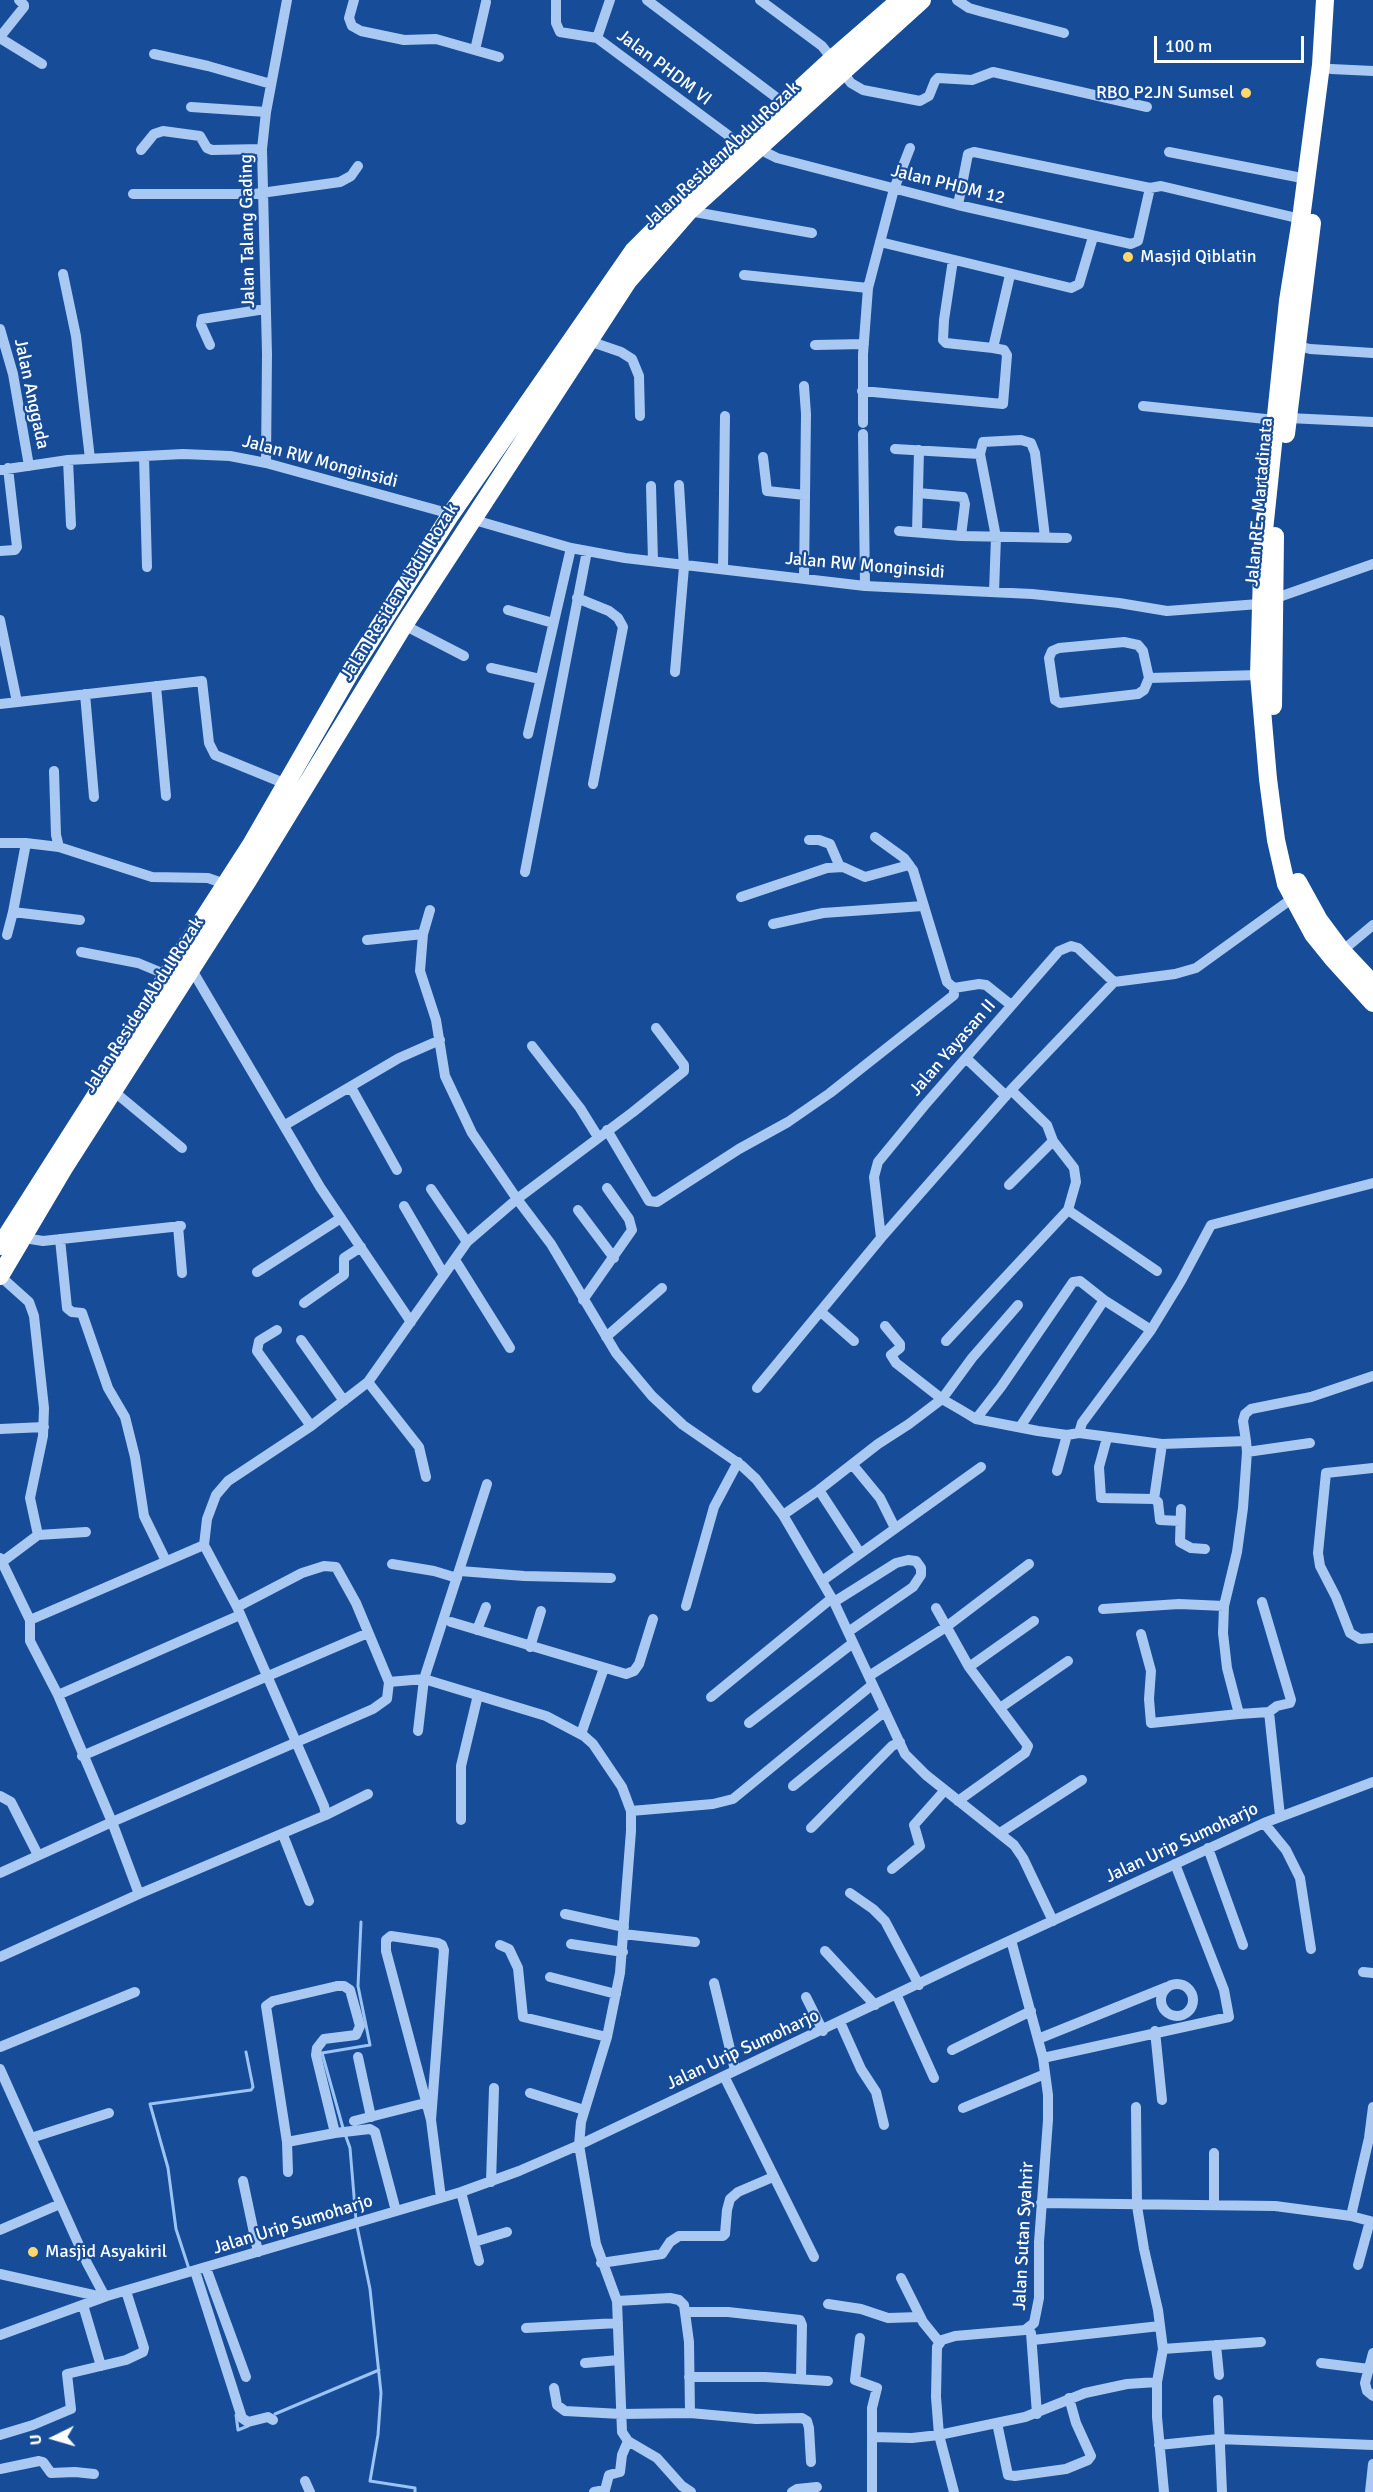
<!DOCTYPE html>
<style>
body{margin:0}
#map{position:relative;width:1373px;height:2492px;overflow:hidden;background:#164c98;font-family:Signika,sans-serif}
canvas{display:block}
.north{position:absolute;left:24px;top:2408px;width:60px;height:60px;-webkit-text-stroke:4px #164c98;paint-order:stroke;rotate:265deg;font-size:16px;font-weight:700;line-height:24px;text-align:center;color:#fff}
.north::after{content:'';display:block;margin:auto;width:21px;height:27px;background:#fff;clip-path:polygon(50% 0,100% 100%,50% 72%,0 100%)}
.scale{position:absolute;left:1154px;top:36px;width:150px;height:27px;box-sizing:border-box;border:3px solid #fff;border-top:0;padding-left:8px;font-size:18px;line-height:21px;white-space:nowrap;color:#fff;-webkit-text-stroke:4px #164c98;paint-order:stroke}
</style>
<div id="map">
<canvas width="1373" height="2492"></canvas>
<div class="north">U</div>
<div class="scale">100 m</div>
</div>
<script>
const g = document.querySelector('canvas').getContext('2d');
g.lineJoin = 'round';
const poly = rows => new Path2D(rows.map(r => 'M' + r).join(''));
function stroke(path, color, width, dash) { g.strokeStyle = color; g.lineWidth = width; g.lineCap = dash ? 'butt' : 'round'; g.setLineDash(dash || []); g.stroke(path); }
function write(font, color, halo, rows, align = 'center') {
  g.font = font + ' Signika,sans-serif'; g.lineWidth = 4.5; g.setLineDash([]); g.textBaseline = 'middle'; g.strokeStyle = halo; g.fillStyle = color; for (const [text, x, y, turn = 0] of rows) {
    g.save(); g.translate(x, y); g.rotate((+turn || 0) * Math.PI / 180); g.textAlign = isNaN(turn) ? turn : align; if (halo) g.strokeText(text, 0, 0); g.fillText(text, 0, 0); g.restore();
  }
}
stroke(poly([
 [343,2128,322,2053,370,2045,358,1986,361,1922],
 [345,2134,350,2148,356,2220],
 [357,2226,370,2289,381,2393,378,2435,370,2481,415,2488,415,2492],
 [189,2269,176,2229,168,2168,150,2104,251,2090,253,2087,246,2052],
 [275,2414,379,2370],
 [236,2415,238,2430,248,2426]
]), '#9bc3f4', 3);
stroke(poly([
 [354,0,349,18,352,26,361,31,404,40,436,39,499,57],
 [556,0,556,23,560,32,597,38,740,144],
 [647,0,785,104],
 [760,0,822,46,851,83,863,90,920,101,929,96,935,81,938,78,972,80,993,72,1147,107],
 [957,0,969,8,983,12,1064,33],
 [0,37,24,7,24,5,19,0],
 [0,38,42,64],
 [597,38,610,0],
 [475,50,486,2],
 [154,54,208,66,271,84],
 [1331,69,1373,71],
 [191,107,266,112],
 [762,146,767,153,777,158,958,205,1131,244,1138,241,1150,188],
 [141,150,154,134,163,131,200,136,207,148,212,150,262,149],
 [1169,152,1307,179],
 [133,194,254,194,340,182,351,176,358,166],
 [958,205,968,154,974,152,1150,188,1161,186,1301,219],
 [689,211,812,233],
 [880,242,1071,288,1079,284,1093,237],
 [953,260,944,320,943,340,946,343,993,348],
 [63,274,76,336,90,459],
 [744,275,868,288],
 [0,329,13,374,29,466],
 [589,341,621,352,632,359,639,376,640,416],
 [210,345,201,325,202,319,265,309],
 [815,345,864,344],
 [1298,346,1310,349,1373,353],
 [804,386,806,414,804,578],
 [862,391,1003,404,1007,355,1004,350,993,348,1010,275],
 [1143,406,1275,420],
 [1288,418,1373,422],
 [863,423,863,354,868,288,894,189,910,148],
 [863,434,865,586],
 [895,449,980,454],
 [144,456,147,567],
 [763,457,767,491,805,495],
 [68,460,71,525],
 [266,463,267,354,262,149,266,112,287,0],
 [0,470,68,460,183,454,230,456,266,463,451,514],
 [651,486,653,561],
 [918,493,963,497,965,504,961,536],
 [471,519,571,548,625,558,865,586,1032,594,1119,603,1167,611,1259,604,1373,564],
 [899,531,961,536,1067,538],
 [917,532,919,450],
 [0,551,15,550,17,547,8,468],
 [723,569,725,416],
 [994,592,996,537,980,454,983,442,1021,440,1031,443,1035,453,1045,537],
 [577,598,609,611,618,618,623,627,593,784],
 [508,610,553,623],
 [0,620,17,702],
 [404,625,464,656],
 [1124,642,1138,645,1143,651,1149,678,1144,690,1138,694,1060,703,1055,700,1049,658,1052,651,1059,648,1124,642],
 [491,668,540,679],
 [675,672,684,567,679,485],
 [1149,678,1259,675],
 [156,686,166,796],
 [85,694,94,797],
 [0,704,202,681,209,743,215,755,286,784],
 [528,734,571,548],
 [54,771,56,835,59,847],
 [875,837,904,858,910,866],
 [809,840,819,840,830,844,840,867],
 [0,843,26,843,59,847,152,877,208,878,225,884],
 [26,843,13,912,80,920],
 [525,872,587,551],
 [741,897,827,868,843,867,865,877,909,865,913,870,947,982,954,988,979,984,986,985,1011,1005],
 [430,910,423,934,420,971,436,1020,445,1076,472,1133,517,1199,633,1112,684,1071,684,1065,656,1028],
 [773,924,823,913,923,906],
 [7,935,13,912],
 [367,940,423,934],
 [1342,951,1373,925],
 [81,952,138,963,167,975],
 [192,970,320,1187,411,1322],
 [532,1046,580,1108,598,1137],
 [967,1059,1006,1096],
 [111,1089,182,1148],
 [348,1089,353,1091,397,1170],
 [1011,1090,1047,1125,1053,1141,1074,1168,1076,1182,1068,1210],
 [285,1125,399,1058,440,1040],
 [607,1130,649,1201,657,1202,739,1149,788,1122,830,1093,954,995,954,988],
 [1009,1185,1053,1141],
 [431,1189,467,1242],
 [404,1206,443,1273],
 [578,1210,614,1258],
 [178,1226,182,1273],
 [24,1238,43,1241,181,1226],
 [881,1238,874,1177,878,1162,924,1106,1059,951,1071,946,1078,948,1114,982],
 [60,1239,67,1308,72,1312,82,1313,108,1388,125,1417,135,1457,144,1516,166,1561],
 [455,1260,510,1348],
 [257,1272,341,1218],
 [0,1276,29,1302,34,1316,44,1408,43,1436,30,1498,38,1535,2,1562],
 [583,1300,632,1230,629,1219,607,1188],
 [304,1303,344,1275,344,1258,361,1247],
 [821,1312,854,1341],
 [885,1326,900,1344,900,1348,891,1355,896,1363,942,1399,961,1410,976,1419,1038,1431,1067,1435,1079,1433],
 [277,1330,259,1341,257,1351,311,1426],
 [606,1337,662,1288],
 [301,1340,344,1401],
 [946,1341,1068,1210,1157,1271],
 [368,1382,419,1447,426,1477],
 [757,1388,881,1238,1011,1090,1114,982,1175,974,1196,968,1297,895],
 [976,1419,1001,1387,1073,1282,1080,1281,1104,1300,1151,1330],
 [1020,1427,1104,1300],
 [0,1429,44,1427],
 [1107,1438,1099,1467,1101,1498,1154,1499],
 [1246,1441,1243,1421,1245,1414,1251,1409,1311,1397,1373,1376],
 [1162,1444,1154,1499,1158,1502,1160,1520,1180,1521],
 [1247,1452,1310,1443],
 [852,1464,880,1498,895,1528],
 [1373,1468,1326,1473,1318,1553,1320,1566,1336,1597,1350,1633,1360,1639,1373,1638],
 [1057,1471,1067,1435],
 [819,1490,860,1553],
 [1181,1509,1180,1542,1191,1548,1205,1549],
 [783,1515,819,1490,878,1444,909,1424,942,1399,972,1358,1018,1305],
 [38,1535,86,1532],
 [0,1558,30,1620,30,1641,58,1695,112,1822,139,1894],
 [392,1564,434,1571,457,1578],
 [460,1571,524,1576,611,1578],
 [822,1581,981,1467],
 [834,1602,896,1563,908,1560,916,1561,921,1568,921,1575,913,1587,848,1632],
 [1262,1602,1291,1700,1290,1703,1277,1706,1269,1712],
 [686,1606,714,1507,738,1462],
 [237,1607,302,1573,324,1566,336,1567,356,1603,389,1682],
 [936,1608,969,1667,1028,1746,1025,1753,958,1801],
 [1103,1609,1179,1604,1224,1606],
 [30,1620,204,1545],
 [451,1622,626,1674,634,1671,639,1664,653,1619],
 [477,1630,486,1607],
 [1141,1634,1151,1671,1149,1699,1151,1723,1239,1714],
 [530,1647,541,1611],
 [969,1667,1034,1621],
 [869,1676,946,1627,1029,1564],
 [58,1695,240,1615],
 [711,1697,832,1598],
 [1000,1708,1068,1661],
 [749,1723,853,1643],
 [418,1731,424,1679,487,1484],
 [581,1734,604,1668],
 [82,1756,368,1633],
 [793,1786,885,1711],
 [0,1796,11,1802,38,1855],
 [631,1811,713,1804,733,1799,872,1685],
 [326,1815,368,1794],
 [1280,1816,1269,1712,1239,1714,1227,1668,1223,1633,1224,1606,1237,1552,1243,1508,1247,1452,1246,1441,1162,1444,1079,1433,1082,1423,1151,1330,1181,1281,1211,1225,1373,1183],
 [461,1820,461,1766,478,1695],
 [1264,1823,1286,1850,1300,1878,1311,1949],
 [811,1828,892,1746,900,1742],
 [1000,1833,1082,1780],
 [283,1835,309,1901],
 [1208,1848,1243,1945],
 [892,1869,920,1846,914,1825,945,1790],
 [0,1873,112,1822,373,1709,387,1699,389,1682,424,1679,546,1716,584,1736,593,1744,622,1787,631,1811,631,1831,620,1973,607,2037,581,2122,579,2145,596,2244,617,2301,622,2432,628,2441,657,2458,682,2486,691,2492],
 [850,1893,873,1909,885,1921,919,1985],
 [565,1914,624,1927],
 [623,1934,695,1942],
 [571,1944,623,1952],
 [500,1945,509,1949,518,1968,523,2017,607,2037],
 [825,1951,875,2005],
 [0,1957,139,1894,326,1815,324,1806,237,1607,204,1545,207,1519,216,1495,228,1481,311,1426,368,1382,467,1242,517,1199,551,1244,616,1353,652,1396,683,1425,741,1465,756,1479,783,1515,834,1602,905,1754,926,1775,1014,1845,1023,1858,1053,1921],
 [1363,1972,1373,1973],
 [550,1977,616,1994],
 [714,1983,735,2070],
 '1161 2000a16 16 0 1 1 32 0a16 16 0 1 1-32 0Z',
 [337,1986,344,1986,350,1990,360,2026,356,2035,324,2039,317,2048,316,2055,335,2133,287,2142,266,2006,273,2001,337,1986],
 [897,1996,934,2078],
 [806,1997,823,2031],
 [840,2022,861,2069,876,2092,884,2125],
 [1155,2031,1162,2100],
 [1038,2039,1167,1987],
 [0,2047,135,1992],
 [952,2050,1031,2011],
 [358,2057,371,2117],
 [1043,2058,1229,2017,1224,1990,1175,1864],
 [0,2069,87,2263,103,2293,107,2296],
 [724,2076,814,2257],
 [530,2093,584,2110],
 [1136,2107,1137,2206,1144,2249,1158,2310,1163,2349,1157,2382,1157,2417,1164,2492],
 [963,2108,1045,2074],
 [431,2120,444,1950,442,1945,438,1943,391,1936,386,1940,386,1951,431,2120,441,2198],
 [354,2121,425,2103],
 [335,2133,370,2129,375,2132,396,2211],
 [31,2138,109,2113],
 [287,2142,288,2172],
 [243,2181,258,2252],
 [491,2182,494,2088],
 [461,2192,479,2261],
 [1041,2203,1275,2206,1351,2216,1373,2222],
 [1214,2205,1214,2153],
 [1351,2216,1369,2138,1373,2107],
 [0,2230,60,2204],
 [474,2242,507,2232],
 [601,2263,662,2254,670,2242,679,2236,723,2236,725,2234,727,2210,730,2199,738,2192,773,2177],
 [1358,2265,1370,2221],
 [206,2268,246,2377],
 [195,2271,242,2418,248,2422,268,2417,273,2420],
 [0,2274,102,2297],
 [901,2278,923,2322,940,2343],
 [617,2301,670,2298,679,2300,684,2305,689,2342,690,2413],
 [828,2304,861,2309,888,2318,920,2317],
 [83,2305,101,2366],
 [686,2312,728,2312,800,2320,802,2325,801,2378],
 [526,2328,618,2323],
 [1031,2333,1037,2414],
 [0,2335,107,2296,461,2192,519,2171,579,2145,970,1959,1264,1823,1373,1782],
 [860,2338,855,2380,877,2388,872,2408,872,2492],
 [1033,2340,1160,2326],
 [1216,2345,1219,2375],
 [1163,2349,1261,2342],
 [1373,2353,1365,2383,1367,2391,1373,2396],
 [585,2363,619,2360],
 [1321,2363,1369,2369],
 [689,2377,765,2377,828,2381],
 [554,2388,557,2405,565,2411,621,2414,690,2413,756,2419,802,2418,807,2421,809,2428,811,2462],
 [1218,2400,1222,2492],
 [997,2423,1008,2475,1015,2476,1066,2469,1088,2460,1091,2456,1076,2423,1069,2398],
 [0,2435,33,2425,71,2409,67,2374,126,2360,143,2352,144,2348,126,2291],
 [873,2437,912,2438,939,2435,1025,2417,1085,2393,1127,2384,1157,2382],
 [1159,2445,1218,2439,1373,2445],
 [0,2469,39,2461,43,2462,51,2473,75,2472,94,2474],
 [305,2481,310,2492],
 [594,2492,605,2490,609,2475,620,2472,622,2455,628,2441],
 [792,2492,797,2489,817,2487],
 [954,2492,939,2435,936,2397,937,2347,942,2340,955,2336,1025,2330,1034,2323,1039,2298,1039,2242,1048,2120,1048,2095,1043,2058,1011,1940],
 [1370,2492,1373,2464]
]), '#a9c8f2', 10);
stroke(poly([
 [1325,0,1321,65,1301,219,1288,301,1263,540,1259,675,1268,779,1276,840,1286,884,1313,934,1334,960,1373,1003],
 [1286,434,1312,223],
 [1273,706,1275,536],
 [1298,882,1319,920,1342,951,1373,984],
 [0,1246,105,1081,167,975,252,843,351,671,451,514,634,250,740,144,832,59,900,0],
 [0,1276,64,1168,247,882,404,625,628,281,689,211,922,0]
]), '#fff', 18);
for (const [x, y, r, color] of [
 [1246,93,6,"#ffd76a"],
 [1128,257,6,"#ffd76a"],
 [33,2252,6,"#ffd76a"]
]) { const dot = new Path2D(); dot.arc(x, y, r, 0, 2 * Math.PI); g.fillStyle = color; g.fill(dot); stroke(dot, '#164c98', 2); }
write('18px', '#fff', '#164c98', [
 ["Jalan PHDM VI",664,68,37],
 ["Jalan Residen Abdul Rozak",722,155,-43],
 ["Jalan PHDM 12",948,185,14],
 ["Jalan Talang Gading",248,231,-91],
 ["Jalan Anggada",31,394,78],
 ["Jalan RW Monginsidi",320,462,15],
 ["Jalan RE. Martadinata",1260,502,-85],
 ["Jalan RW Monginsidi",865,566,5],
 ["Jalan Residen Abdul Rozak",400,592,-58],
 ["Jalan Residen Abdul Rozak",144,1005,-57],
 ["Jalan Yayasan II",953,1048,-49],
 ["Jalan Urip Sumoharjo",1182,1843,-25],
 ["Jalan Urip Sumoharjo",743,2050,-25],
 ["Jalan Urip Sumoharjo",293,2225,-17],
 ["Jalan Sutan Syahrir",1024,2236,-87]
]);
write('18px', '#fff', '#164c98', [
 ["RBO P2JN Sumsel",1234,93,"right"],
 ["Masjid Qiblatin",1140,257],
 ["Masjid Asyakiril",45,2252]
], 'left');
</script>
